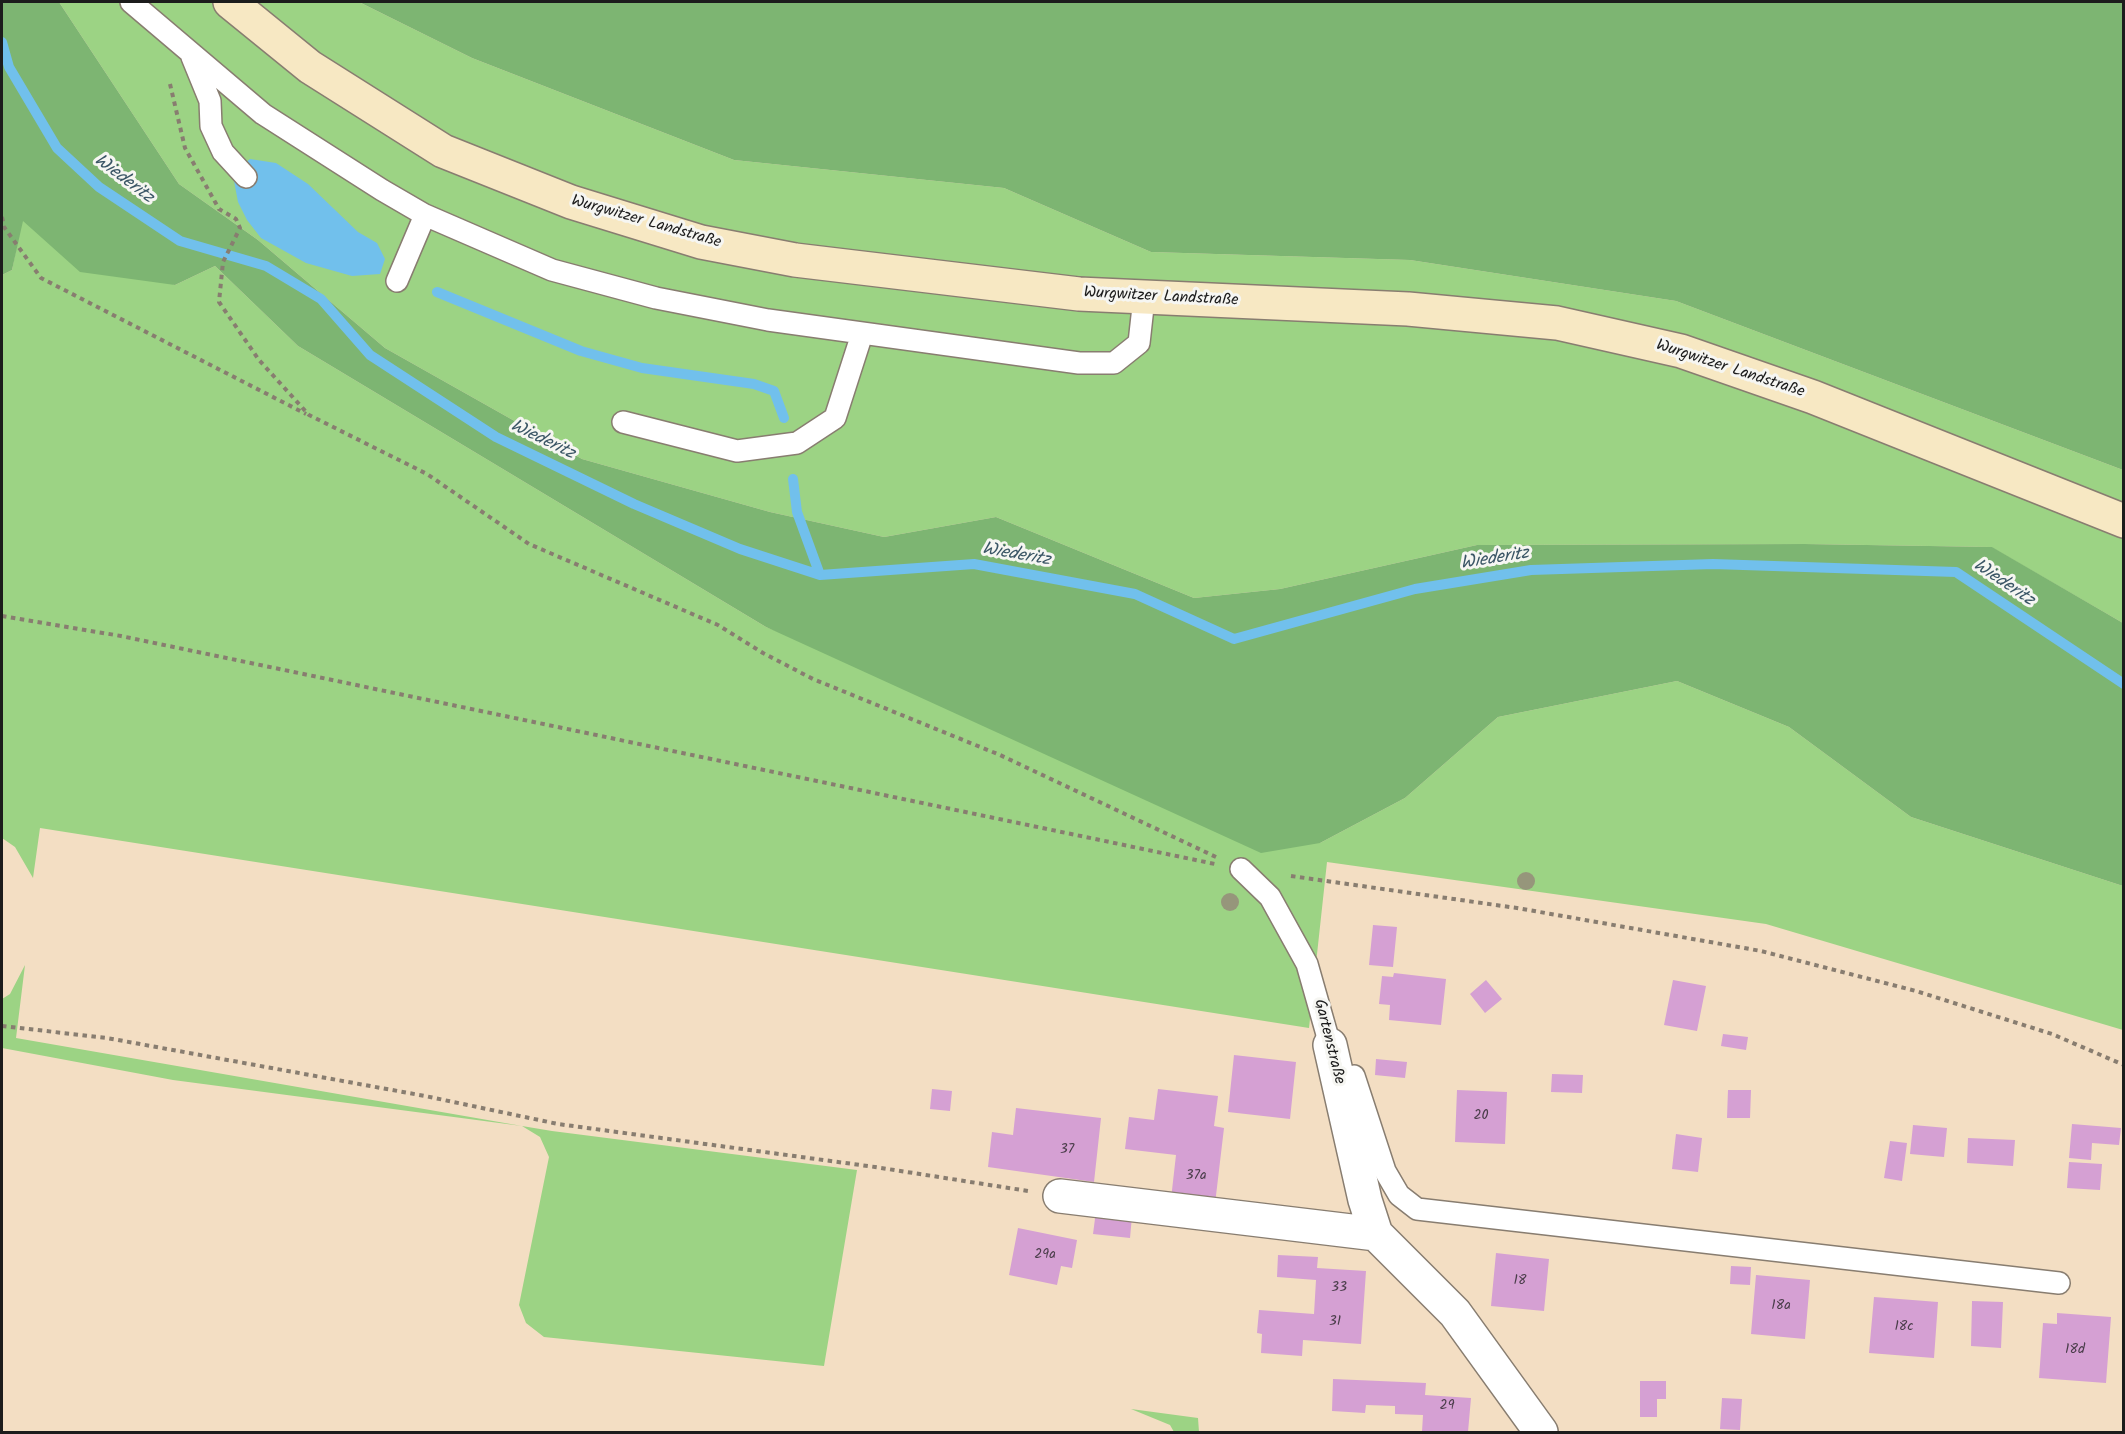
<!DOCTYPE html>
<meta charset="utf-8">
<style>
body{margin:0}
#map{position:relative;width:2125px;height:1434px;overflow:hidden;background:#f3dec3;font-family:Kalam,sans-serif}
canvas{display:block}
.frame{position:absolute;inset:0;border:3px solid #1c1c1c;pointer-events:none}
</style>
<div id="map">
<canvas width="2125" height="1434"></canvas>
<div class="frame"></div>
</div>
<script>
const g = document.querySelector('canvas').getContext('2d');
g.lineJoin = 'round';
function paint(path, color) { g.fillStyle = color; g.fill(path, 'evenodd'); }
const poly = rows => new Path2D(rows.map(r => 'M' + r).join(''));
function stroke(path, color, width, dash) { g.strokeStyle = color; g.lineWidth = width; g.lineCap = dash ? 'butt' : 'round'; g.setLineDash(dash || []); g.stroke(path); }
function write(font, color, halo, rows, align = 'center') {
  g.font = font + ' Kalam,sans-serif'; g.lineWidth = 6; g.setLineDash([]); g.textBaseline = 'middle'; g.strokeStyle = halo; g.fillStyle = color; for (const [text, x, y, turn = 0] of rows) {
    g.save(); g.translate(x, y); g.rotate((+turn || 0) * Math.PI / 180); g.textAlign = isNaN(turn) ? turn : align; if (halo) g.strokeText(text, 0, 0); g.fillText(text, 0, 0); g.restore();
  }
}
paint(poly([
 [59,2,359,2,472,58,734,160,1004,188,1151,252,1410,260,1676,301,2123,470,2123,623,1991,547,1805,544,1477,545,1280,589,1194,598,996,517,884,537,770,512,582,459,385,348,258,240,179,184],
 [22,220,175,285,215,266,298,346,766,627,1320,843,1405,798,1498,717,1677,681,1789,727,1911,817,2123,886,2123,1030,1766,924,1327,862,1309,1028,40,828,33,878,15,847,2,838,2,275,12,270],
 [25,965,16,1038,522,1126,552,1131,857,1170,824,1366,544,1337,526,1323,519,1305,549,1157,540,1137,522,1126,173,1080,2,1048,2,999,10,994],
 [1131,1409,1198,1418,1199,1432,1174,1432,1170,1425]
]), '#9cd384');
paint(poly([
 [2,2,59,2,179,184,258,240,385,348,582,459,770,512,884,537,996,517,1194,598,1280,589,1477,545,1805,544,1992,547,2123,623,2123,886,1911,817,1789,727,1677,681,1498,717,1405,798,1320,843,1261,853,766,627,298,346,215,266,175,285,80,272,23,221,12,270,2,275],
 [359,2,2123,2,2123,470,1676,301,1410,260,1151,252,1004,188,734,160,472,58]
]), '#7db572');
paint(poly([
 [250,159,276,163,308,184,358,232,377,243,385,259,380,274,352,276,306,263,261,238,247,220,238,202,234,181,239,168]
]), '#71c0ec');
stroke(poly([
 [2,42,9,67,57,148,99,187,180,241,266,266,321,299,370,355,496,437,634,504,740,549,820,575,974,564,1135,594,1234,639,1415,589,1531,570,1713,564,1956,572,2124,684],
 [437,292,581,351,642,368,754,384,774,391,784,418],
 [793,479,797,512,820,575]
]), '#71c0ec', 10);
paint(poly([
 [1373,925,1397,927,1393,967,1369,965],
 [1394,973,1446,979,1441,1025,1389,1020,1390,1005,1379,1004,1382,976,1393,977],
 [1486,980,1502,999,1485,1013,1470,994],
 [1673,980,1706,986,1697,1031,1664,1025],
 [1723,1034,1748,1037,1746,1050,1721,1046],
 [1234,1055,1296,1062,1290,1119,1228,1112],
 [1376,1059,1407,1062,1405,1078,1375,1075],
 [1552,1074,1583,1075,1582,1093,1551,1092],
 [932,1089,952,1091,950,1111,930,1109],
 [1158,1089,1218,1096,1214,1126,1224,1128,1215,1204,1171,1199,1176,1155,1125,1149,1129,1117,1154,1120],
 [1457,1090,1507,1092,1505,1144,1455,1142],
 [1728,1090,1751,1090,1750,1118,1727,1118],
 [1016,1108,1101,1118,1094,1182,988,1167,992,1132,1013,1135],
 [2072,1124,2121,1128,2119,1145,2092,1143,2091,1160,2069,1158],
 [1913,1125,1947,1128,1944,1157,1910,1154],
 [1676,1134,1702,1138,1698,1172,1672,1169],
 [1968,1138,2015,1140,2013,1166,1967,1163],
 [1890,1141,1907,1143,1902,1181,1884,1178],
 [2069,1162,2102,1164,2100,1190,2067,1188],
 [1096,1211,1132,1216,1130,1238,1093,1234],
 [1018,1228,1077,1240,1072,1268,1061,1266,1057,1285,1009,1275],
 [1496,1253,1549,1259,1544,1311,1491,1306],
 [1278,1255,1318,1257,1317,1268,1366,1271,1361,1344,1303,1340,1302,1356,1261,1353,1262,1334,1257,1333,1259,1310,1314,1314,1316,1280,1277,1277],
 [1731,1266,1751,1267,1750,1285,1730,1284],
 [1756,1275,1810,1280,1805,1339,1751,1334],
 [1874,1297,1938,1302,1934,1358,1869,1353],
 [1972,1301,2003,1302,2001,1348,1971,1346],
 [2057,1313,2111,1317,2106,1383,2039,1378,2043,1323,2057,1324],
 [1333,1379,1426,1383,1425,1395,1471,1398,1468,1432,1422,1432,1423,1415,1395,1414,1395,1406,1366,1405,1365,1413,1332,1411],
 [1640,1381,1666,1381,1666,1399,1657,1399,1657,1417,1640,1417],
 [1722,1398,1742,1399,1740,1430,1720,1429]
]), '#d5a0d3');
const service = poly([
 [131,2,263,114,382,190,425,215,552,270,656,298,768,320,1079,363,1114,363,1139,343,1144,298],
 [192,57,210,101,211,126,223,152,246,177],
 [397,281,425,215],
 [623,422,737,451,797,443,835,418,862,334],
 [1241,869,1270,897,1307,964,1330,1045],
 [1354,1076,1385,1171,1399,1195,1417,1209,2059,1283]
]);
const minor = poly([
 [1330,1045,1365,1200,1376,1234,1455,1313,1541,1432],
 [1060,1196,1376,1234]
]);
const secondary = poly([
 [230,2,310,67,443,151,571,202,701,242,795,260,1079,294,1408,309,1557,323,1681,351,1813,397,2124,521]
]);
stroke(service, '#887d70', 24);
stroke(minor, '#887d70', 36);
stroke(secondary, '#887d70', 36);
stroke(poly([
 [170,84,185,148,219,209,236,219,240,228,223,262,219,302,259,360,309,415,427,474,529,544,718,625,763,653,813,679,1000,755,1216,857],
 [2,217,4,227,41,278,306,414],
 [2,616,121,636,1215,864],
 [1291,876,1517,908,1761,951,1916,991,2052,1034,2124,1065],
 [2,1026,107,1038,425,1096,558,1124,875,1167,1028,1191]
]), '#887d70', 4, [4.5, 4.5]);
stroke(service, '#fff', 21);
stroke(minor, '#fff', 33);
stroke(secondary, '#f7e8c3', 33);
g.fillStyle = '#96967b';
for (const [x, y] of [
 [1526,881],
 [1230,902]
]) { g.beginPath(); g.arc(x, y, 9, 0, 2 * Math.PI); g.fill(); }
write('14px', '#4a3d4a', null, [
 ["20",1481,1117],
 ["37",1067,1151],
 ["37a",1196,1177],
 ["29a",1045,1256],
 ["18",1520,1282],
 ["33",1339,1289],
 ["18a",1781,1307],
 ["31",1335,1323],
 ["18c",1904,1328],
 ["18d",2075,1351],
 ["29",1447,1407]
]);
write('16px', '#1c1c1c', '#f6f6f2', [
 ["Wurgwitzer Landstraße",646,223,16],
 ["Wurgwitzer Landstraße",1161,298,3],
 ["Wurgwitzer Landstraße",1730,370,18],
 ["Gartenstraße",1328,1042,76]
]);
write('italic 18px', '#3a5565', '#f6f6f2', [
 ["Wiederitz",123,180,37],
 ["Wiederitz",542,441,26],
 ["Wiederitz",1016,556,10],
 ["Wiederitz",1495,560,-9],
 ["Wiederitz",2003,584,34]
]);
</script>
